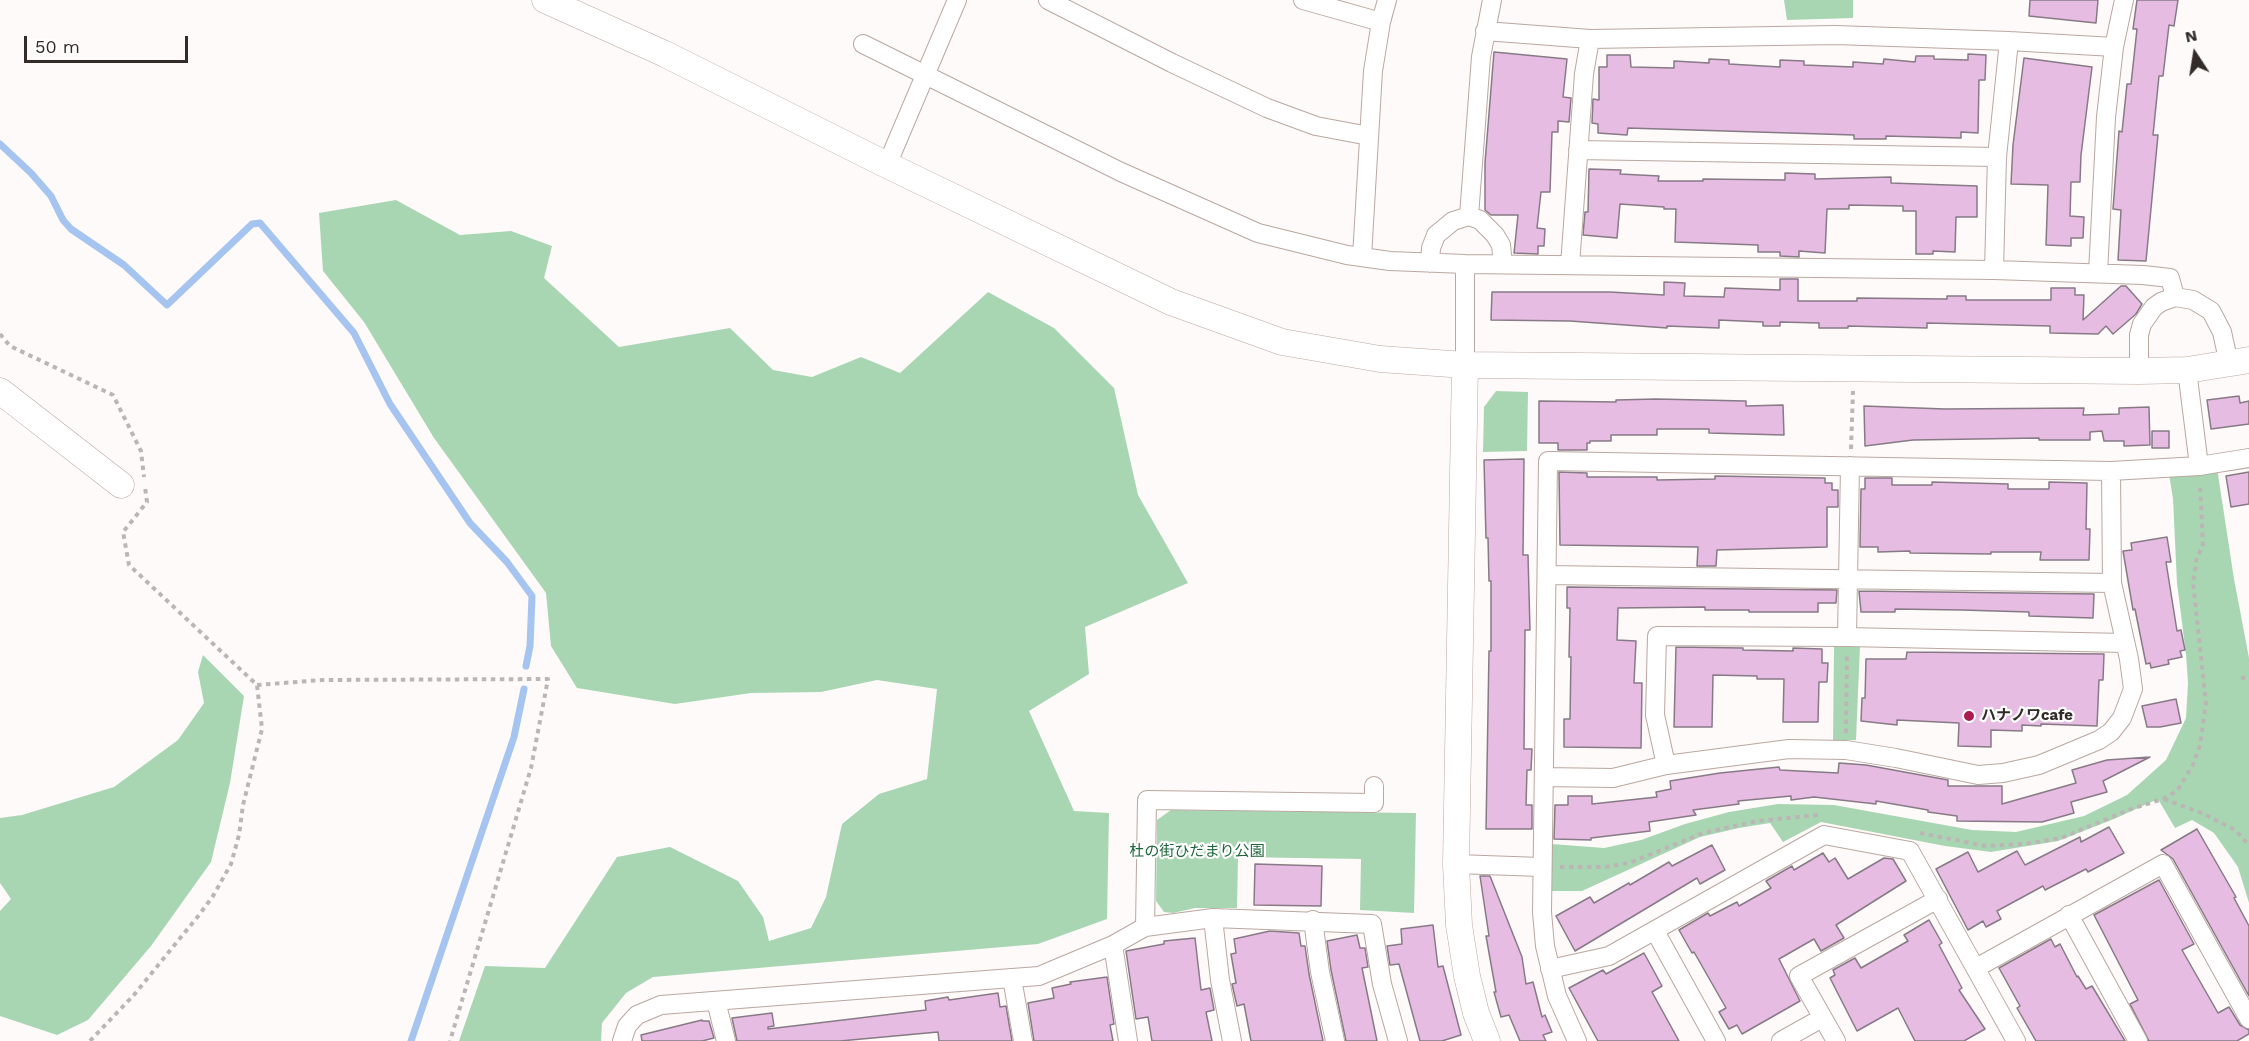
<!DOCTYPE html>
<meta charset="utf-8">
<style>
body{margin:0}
#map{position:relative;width:2249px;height:1041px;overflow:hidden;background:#fefaf9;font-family:"Work Sans",sans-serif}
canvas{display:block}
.north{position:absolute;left:2165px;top:24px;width:60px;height:60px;-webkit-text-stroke:4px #fff;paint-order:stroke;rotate:348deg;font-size:16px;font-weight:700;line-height:24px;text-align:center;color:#322b28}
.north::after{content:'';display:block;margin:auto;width:21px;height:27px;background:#322b28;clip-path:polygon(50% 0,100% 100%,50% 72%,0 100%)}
.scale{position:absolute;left:24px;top:36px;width:164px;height:27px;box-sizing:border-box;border:3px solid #322b28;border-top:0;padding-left:8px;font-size:18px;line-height:21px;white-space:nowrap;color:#322b28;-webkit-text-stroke:4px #fff;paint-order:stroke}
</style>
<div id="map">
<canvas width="2249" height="1041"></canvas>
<div class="north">N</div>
<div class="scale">50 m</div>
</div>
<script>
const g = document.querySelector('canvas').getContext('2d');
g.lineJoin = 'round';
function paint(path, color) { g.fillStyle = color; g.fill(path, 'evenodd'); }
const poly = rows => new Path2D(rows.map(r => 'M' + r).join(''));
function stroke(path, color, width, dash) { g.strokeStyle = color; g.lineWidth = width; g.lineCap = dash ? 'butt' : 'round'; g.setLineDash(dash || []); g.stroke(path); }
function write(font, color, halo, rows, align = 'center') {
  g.font = font + ' "Work Sans","Noto Sans JP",sans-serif'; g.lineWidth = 4.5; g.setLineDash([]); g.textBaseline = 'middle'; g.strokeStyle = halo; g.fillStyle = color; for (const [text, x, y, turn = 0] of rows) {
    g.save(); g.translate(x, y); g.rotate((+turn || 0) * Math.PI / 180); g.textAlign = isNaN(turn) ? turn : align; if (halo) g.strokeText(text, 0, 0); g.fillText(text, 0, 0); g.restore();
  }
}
paint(poly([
 [1784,0,1853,0,1853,18,1787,20],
 [396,200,460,235,511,231,552,246,544,278,619,347,730,328,773,370,812,377,861,357,900,373,988,292,1054,328,1114,388,1138,495,1188,583,1085,627,1089,674,1029,711,1074,811,1109,813,1107,919,1038,944,653,977,626,993,602,1023,601,1041,459,1041,485,966,545,968,617,857,670,847,738,881,763,917,769,941,811,928,826,897,842,824,879,794,927,779,937,689,877,680,821,692,751,693,675,704,577,688,551,646,546,593,434,438,364,322,323,271,319,213],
 [1496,391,1528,392,1527,451,1483,452,1484,407],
 [2217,468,2234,579,2249,658,2249,903,2238,867,2214,833,2192,820,2175,828,2158,799,2114,819,2058,841,1991,852,1945,846,1821,822,1783,842,1770,823,1739,828,1700,837,1582,891,1552,891,1552,844,1604,848,1641,840,1685,824,1729,812,1778,804,1834,805,1972,830,2016,832,2084,816,2127,795,2166,760,2186,718,2188,683,2186,654,2177,583,2173,499,2169,474],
 [1834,645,1860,645,1856,740,1833,741],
 [203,655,244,696,230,783,211,862,151,946,88,1020,57,1035,0,1016,0,911,11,899,0,883,0,818,22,815,114,787,178,740,204,703,198,672],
 [1171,810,1416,813,1414,913,1360,910,1361,859,1238,857,1237,908,1195,908,1173,913,1164,912,1156,901,1157,820]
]), '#a8d6b3');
stroke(poly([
 [0,144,31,173,51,196,63,220,71,229,124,265,167,305,252,224,260,223,354,333,390,404,470,523,507,562,532,596,530,646,526,666],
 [411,1041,514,737,524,689]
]), '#a6c4f0', 7);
const building = poly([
 [2030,0,2098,0,2096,23,2029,16,2030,0],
 [2137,0,2178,0,2174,26,2169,25,2163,76,2159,76,2153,135,2158,135,2146,261,2118,260,2121,210,2113,209,2119,131,2122,132,2127,84,2131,84,2137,29,2133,29,2137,0],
 [1494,52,1567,59,1563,97,1571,98,1569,122,1558,121,1558,132,1552,132,1550,192,1541,192,1537,228,1545,229,1544,246,1538,246,1538,254,1514,253,1518,215,1491,215,1485,210,1485,163,1494,52],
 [1968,54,1986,55,1985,80,1979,80,1978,133,1961,132,1961,138,1886,136,1886,139,1854,139,1854,135,1628,128,1627,135,1598,133,1598,124,1592,123,1593,99,1599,100,1599,67,1607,67,1607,55,1630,55,1631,67,1674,68,1674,61,1709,63,1709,59,1729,60,1729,64,1780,67,1780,60,1804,61,1804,65,1853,67,1853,62,1883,64,1884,59,1915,62,1916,56,1934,56,1934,59,1968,60,1968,54],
 [2024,58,2092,67,2081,155,2080,182,2071,182,2070,216,2084,217,2083,238,2071,238,2071,246,2046,245,2048,185,2011,184,2013,145,2024,58],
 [1589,169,1621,170,1620,174,1659,176,1658,181,1703,181,1703,179,1785,180,1785,173,1815,174,1815,179,1891,177,1891,183,1977,186,1977,217,1956,217,1955,252,1933,251,1933,254,1916,254,1916,211,1903,211,1903,206,1849,205,1849,209,1827,209,1825,253,1799,251,1799,257,1780,256,1780,252,1758,252,1758,245,1675,242,1676,209,1664,209,1664,207,1620,204,1617,238,1583,235,1585,212,1588,212,1589,169],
 [1780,279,1798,279,1798,301,1857,301,1857,298,1947,299,1947,296,1966,296,1966,300,2051,300,2051,288,2075,288,2075,295,2084,295,2083,320,2121,286,2126,286,2142,304,2136,314,2113,334,2106,326,2098,334,2050,333,2050,326,1927,323,1927,328,1848,326,1848,328,1819,328,1819,323,1780,322,1780,326,1763,326,1763,322,1719,320,1719,328,1667,326,1667,328,1570,321,1491,320,1492,292,1610,292,1664,295,1664,282,1685,283,1684,296,1724,297,1725,288,1780,290,1780,279],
 [2239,396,2240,403,2249,401,2249,424,2211,429,2207,400,2239,396],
 [1656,399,1746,401,1746,406,1783,405,1784,435,1709,433,1709,429,1657,429,1657,435,1611,435,1611,441,1590,441,1590,443,1587,443,1587,450,1558,450,1558,443,1539,443,1539,401,1616,402,1616,400,1656,399],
 [1864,406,1945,409,2084,408,2083,415,2119,414,2119,408,2149,407,2150,445,2124,446,2124,441,2104,441,2102,431,2090,432,2090,440,2039,440,2039,438,1913,440,1865,446,1864,406],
 [2152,431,2169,431,2169,448,2152,448,2152,431],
 [1524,459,1523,555,1528,555,1530,630,1525,630,1524,749,1532,749,1531,770,1527,770,1526,805,1532,805,1532,829,1486,829,1489,651,1491,651,1491,581,1489,581,1488,538,1486,538,1484,460,1524,459],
 [1559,472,1587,473,1587,477,1657,477,1657,480,1715,479,1715,476,1825,478,1825,483,1832,483,1832,490,1838,490,1838,507,1827,507,1827,547,1717,550,1716,566,1697,566,1698,547,1560,545,1559,472],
 [2249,472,2249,504,2231,507,2226,476,2249,472],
 [1865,478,1892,478,1892,485,1932,485,1932,482,2008,484,2008,489,2049,489,2049,482,2087,483,2086,529,2090,529,2089,560,2040,560,2041,552,1991,552,1991,554,1910,553,1910,551,1878,552,1878,547,1860,547,1861,489,1865,489,1865,478],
 [2167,537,2171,562,2166,562,2177,631,2181,630,2185,650,2180,651,2182,657,2168,660,2169,664,2151,668,2150,663,2146,664,2135,609,2133,610,2123,551,2132,550,2131,543,2167,537],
 [1567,587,1837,590,1836,603,1818,603,1818,612,1749,612,1749,610,1705,610,1705,607,1618,608,1617,640,1636,641,1634,683,1642,683,1641,748,1564,747,1564,719,1570,719,1571,657,1569,657,1570,608,1567,608,1567,587],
 [1859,591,2094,594,2093,618,2029,616,2029,612,1962,610,1895,609,1895,612,1861,612,1859,591],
 [1676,647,1743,648,1743,650,1793,651,1793,648,1822,649,1822,663,1828,663,1827,682,1819,682,1818,722,1783,722,1784,679,1757,679,1757,676,1713,675,1712,727,1674,727,1676,647],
 [1907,652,2104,654,2103,680,2099,680,2097,726,2041,724,2041,726,2022,725,2022,731,1991,730,1991,747,1958,746,1959,723,1897,720,1897,725,1861,721,1862,698,1865,698,1866,659,1906,659,1907,652],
 [2176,699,2181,723,2160,727,2147,727,2142,706,2176,699],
 [2150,757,2103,781,2107,792,2071,802,2074,813,2042,822,1957,821,1957,816,1928,812,1928,810,1876,801,1876,804,1814,797,1791,800,1791,796,1738,801,1739,804,1693,810,1696,815,1649,822,1650,831,1591,838,1591,840,1554,839,1555,805,1568,805,1568,796,1592,796,1592,804,1657,797,1656,792,1671,789,1670,781,1720,773,1779,767,1780,770,1838,773,1839,763,1866,765,1948,780,1948,786,2002,786,2002,804,2076,783,2072,770,2107,760,2150,757],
 [2109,827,2124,853,2088,872,2086,869,2045,890,2043,886,1997,911,2001,919,1986,927,1983,921,1968,930,1936,869,1968,852,1978,872,2017,851,2025,865,2080,837,2081,842,2109,827],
 [2197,829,2236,897,2234,898,2249,926,2249,996,2173,859,2161,850,2197,829],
 [1712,845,1725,870,1700,884,1697,878,1575,951,1556,916,1590,897,1594,903,1629,883,1630,885,1669,862,1672,866,1712,845],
 [1823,853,1829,862,1835,858,1848,879,1884,858,1893,859,1906,881,1836,925,1844,938,1821,951,1814,939,1779,959,1800,1001,1742,1034,1737,1025,1729,1029,1719,1012,1726,1008,1694,952,1692,953,1679,930,1708,913,1710,916,1737,902,1739,906,1771,888,1766,881,1792,866,1794,870,1823,853],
 [1255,864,1322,866,1321,906,1254,905,1255,864],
 [1480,876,1490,876,1522,957,1526,984,1533,982,1542,1017,1545,1015,1552,1032,1543,1035,1546,1041,1520,1041,1509,1015,1501,1017,1494,992,1496,992,1486,936,1489,936,1480,876],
 [2159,880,2194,944,2182,950,2218,1013,2229,1007,2240,1025,2249,1030,2249,1034,2237,1041,2149,1041,2130,1004,2138,1000,2094,915,2159,880],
 [1929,920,1942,943,1939,945,1962,988,1959,990,1985,1029,1964,1041,1915,1041,1898,1008,1857,1031,1830,978,1835,975,1833,970,1855,958,1861,968,1908,941,1904,935,1929,920],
 [1433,925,1438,967,1443,966,1461,1035,1442,1041,1420,1041,1399,964,1390,965,1387,946,1402,944,1401,929,1433,925],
 [1270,931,1299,933,1301,946,1305,946,1309,974,1323,1041,1251,1041,1244,1004,1237,1006,1232,984,1236,983,1231,954,1236,953,1234,939,1270,931],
 [1357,935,1360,948,1365,948,1368,967,1362,968,1377,1041,1346,1041,1331,970,1327,941,1357,935],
 [1195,938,1201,990,1210,988,1214,1010,1206,1012,1212,1041,1152,1041,1148,1017,1136,1019,1126,951,1164,944,1164,941,1195,938],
 [2051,939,2055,947,2060,944,2077,977,2078,976,2086,989,2092,986,2125,1041,2036,1041,2017,1008,2020,1006,1999,968,2051,939],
 [1644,953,1662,986,1652,992,1679,1041,1598,1041,1569,988,1603,970,1606,974,1644,953],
 [1107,977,1114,1024,1110,1025,1113,1041,1034,1041,1028,1003,1054,998,1052,988,1071,984,1070,982,1107,977],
 [998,993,1000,1007,1006,1006,1012,1041,939,1041,938,1032,840,1041,737,1041,732,1018,772,1013,774,1026,768,1027,768,1029,926,1010,925,1001,948,997,949,1000,998,993],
 [702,1020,702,1021,709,1021,714,1038,702,1041,642,1041,641,1035,702,1020]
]);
paint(building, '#e7bce2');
stroke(building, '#877a86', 1.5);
const street = poly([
 [1048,0,1172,63,1267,108,1316,126,1369,136],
 [1303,0,1381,22],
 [1485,31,1590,39,1835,35,2009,41,2114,47],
 [863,44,1121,172,1258,233,1347,255,1390,261,1465,264,1994,270,2143,275,2170,278,2175,297],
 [1578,150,1997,157],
 [887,165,957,0],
 [1469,216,1481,57,1492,0],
 [1362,257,1373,71,1381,22,1387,0],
 [1430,263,1431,248,1436,235,1453,221,1469,216,1480,220,1495,235,1501,245,1503,264],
 [1570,265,1584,74,1590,39],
 [1994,270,1997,157,2009,41],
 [2098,273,2106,117,2114,47,2124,0],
 [1465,365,1465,264],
 [2187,370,2199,466],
 [2139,371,2139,335,2142,324,2154,307,2161,302,2175,297,2193,300,2211,311,2222,332,2229,364],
 [1850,466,1847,637,2125,643],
 [1547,575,2112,583],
 [1666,765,1655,715,1657,636,1847,637],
 [1544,777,1613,778,1666,765,1789,749,1846,750,1896,758,1978,775,2003,773,2039,765,2099,740,2111,732,2122,718,2133,689,2129,659,2112,583,2111,471],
 [1456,864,1541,867],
 [2069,915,2138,1041],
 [1213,918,1220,980,1232,1041],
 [1313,920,1320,972,1335,1041],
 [1145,927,1147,800,1374,803,1374,786],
 [1655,931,1716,1041],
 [1113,945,1128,1041],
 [1976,968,2163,864,2249,1019],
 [1550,969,1609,956,1824,835,1910,851,2016,1041],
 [716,1001,726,1041],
 [622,1041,627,1026,637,1015,661,1005,1012,978],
 [1023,1041,1012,978,1039,976,1113,945,1145,927,1213,918,1372,924,1382,984,1398,1041],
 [1577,1041,1557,996,1545,946,1542,912,1548,461,2111,471,2199,466,2249,458],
 [1781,1041,1822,1018],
 [1836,1041,1799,976,1938,899]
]);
const secondary = poly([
 [545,0,665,54,887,165,1171,302,1282,342,1380,359,1465,365],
 [0,391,121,485],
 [1487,1041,1476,1013,1467,976,1459,925,1456,864,1465,365,2139,371,2187,370,2249,360]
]);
stroke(street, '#baa7a0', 20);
stroke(secondary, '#baa7a0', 27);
stroke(poly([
 [0,334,10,346,113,395,141,451,144,477],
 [1851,449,1853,391],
 [2241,678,2249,677],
 [257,685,322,680,548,679,531,768,450,1041],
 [1846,733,1847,656],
 [2164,799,2204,814,2235,830,2249,845],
 [1920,833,1986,846,2024,844,2061,838,2131,809,2163,799,2177,791,2193,765,2200,745,2206,703,2193,583,2197,556,2203,547,2200,485],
 [1560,867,1605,867,1629,863,1703,833,1757,821,1818,815],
 [90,1041,133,996,199,915,213,896,231,864,239,835,243,805,262,729,257,685,129,565,123,532,147,502,145,487]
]), '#bbb6b5', 4, [4.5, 4.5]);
stroke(street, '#fff', 18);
stroke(secondary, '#fff', 26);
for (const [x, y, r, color] of [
 [1969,716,6,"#ac1b4f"]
]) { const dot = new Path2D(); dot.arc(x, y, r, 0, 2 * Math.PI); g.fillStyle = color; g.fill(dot); stroke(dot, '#fff', 2); }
write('bold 15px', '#322b28', '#fff', [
 ["ハナノワcafe",1981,716]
], 'left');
write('15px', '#1d6539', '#fff', [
 ["杜の街ひだまり公園",1197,852]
]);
</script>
